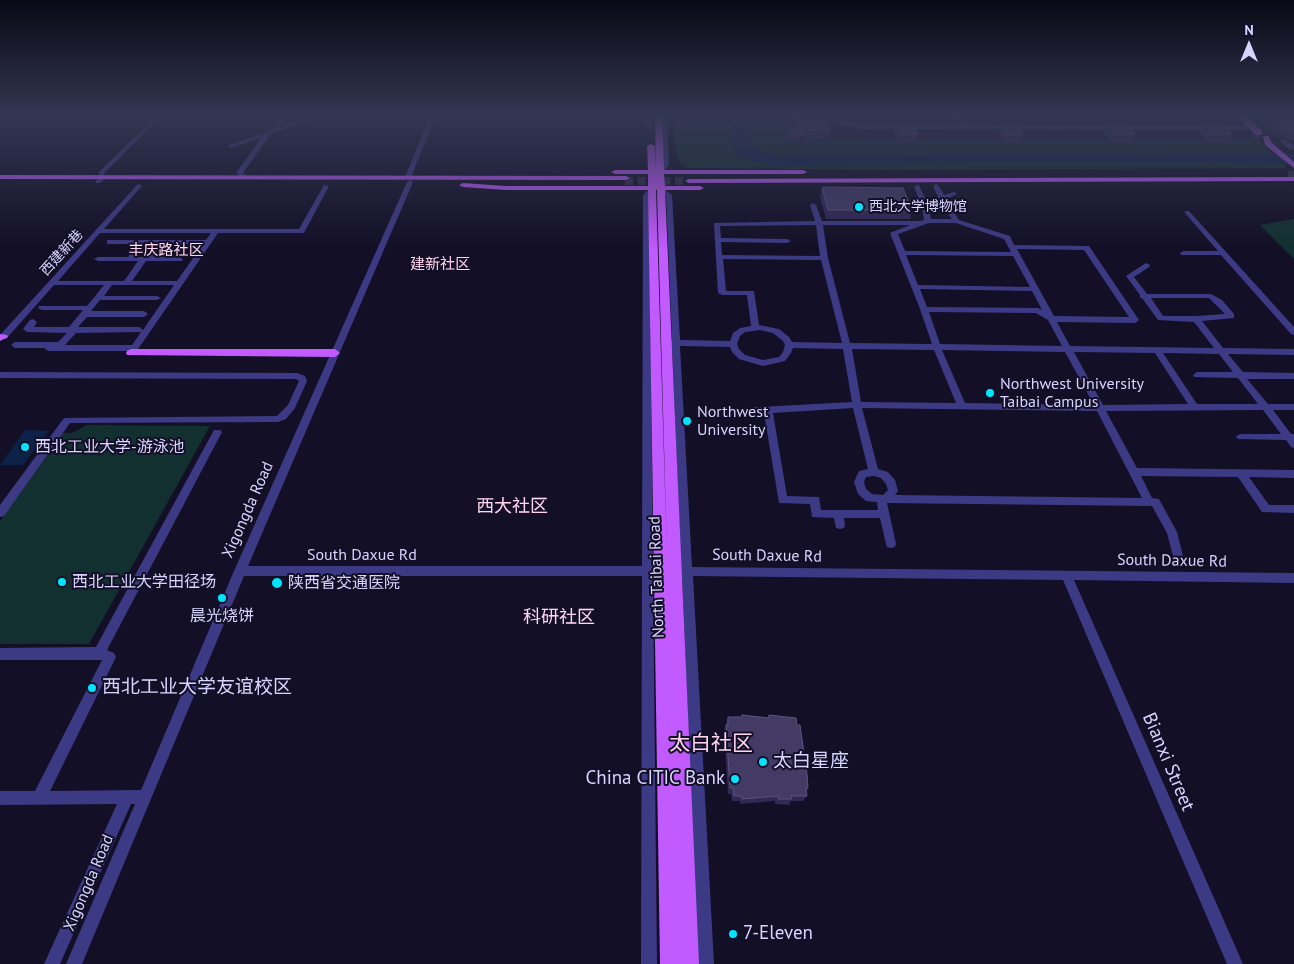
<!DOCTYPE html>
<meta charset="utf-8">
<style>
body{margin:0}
#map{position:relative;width:1294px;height:964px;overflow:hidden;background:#130f26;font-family:"PT Sans",sans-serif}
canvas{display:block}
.north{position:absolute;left:1224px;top:20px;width:50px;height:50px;-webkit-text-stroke:4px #130f26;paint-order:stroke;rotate:0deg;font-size:14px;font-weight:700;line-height:20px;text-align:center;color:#d9d4ff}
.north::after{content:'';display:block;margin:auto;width:18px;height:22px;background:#d9d4ff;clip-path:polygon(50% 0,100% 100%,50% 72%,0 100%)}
</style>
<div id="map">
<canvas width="1294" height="964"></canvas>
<div class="north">N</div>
</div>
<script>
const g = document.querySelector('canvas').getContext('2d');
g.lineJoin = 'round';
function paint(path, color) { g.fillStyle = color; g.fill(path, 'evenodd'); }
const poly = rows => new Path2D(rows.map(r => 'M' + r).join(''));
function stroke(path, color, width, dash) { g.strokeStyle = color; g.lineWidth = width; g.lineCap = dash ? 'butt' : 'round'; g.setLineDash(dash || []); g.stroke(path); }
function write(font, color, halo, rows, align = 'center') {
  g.font = font + ' "PT Sans","Noto Sans SC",sans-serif'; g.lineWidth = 4; g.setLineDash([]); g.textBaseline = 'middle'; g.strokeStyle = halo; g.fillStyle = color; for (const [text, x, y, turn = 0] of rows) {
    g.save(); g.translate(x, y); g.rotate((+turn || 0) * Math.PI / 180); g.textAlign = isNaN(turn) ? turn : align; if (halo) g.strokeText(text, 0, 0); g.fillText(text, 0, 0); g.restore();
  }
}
paint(poly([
 [673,116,794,116,799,135,790,139,799,143,806,141,806,138,897,139,899,143,915,143,914,139,1002,139,1005,143,1019,143,1017,139,1108,139,1112,143,1127,139,1205,139,1209,143,1226,143,1222,138,1256,138,1286,165,1284,168,1105,169,892,170,686,168,681,164,676,155],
 [853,116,953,116,955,119,861,119],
 [1294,219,1294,259,1260,225],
 [87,425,210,426,89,644,0,644,0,521,63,433,72,433]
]), '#12302f');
paint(poly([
 [729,116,746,116,751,138,748,139,752,146,758,150,777,157,789,158,790,156,928,155,928,154,1131,153,1134,156,1139,156,1171,155,1170,154,1294,154,1294,164,1225,163,1222,161,1211,161,1212,163,968,163,797,166,765,164,751,161,742,156,739,157,735,153],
 [25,430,49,431,23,465,0,465]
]), '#0c2248');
stroke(poly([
 [1253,133,1260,138],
 [1288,175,1294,175],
 [625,181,689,181]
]), '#312d47', 8, [8, 4.5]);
paint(poly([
 [156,116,162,116,104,173,105,178,100,183,96,183,95,182,100,177,99,172,156,116],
 [281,116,287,116,278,128,313,116,321,116,271,134,243,173,247,176,247,178,243,178,237,174,236,173,261,138,231,148,229,147,229,145,266,132,273,127,281,116],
 [430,116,436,116,411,177,406,178,405,177,430,116],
 [643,116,649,116,649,121,654,128,653,129,649,129,643,121,643,116],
 [661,116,667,116,669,165,663,173,661,174,658,172,663,165,661,116],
 [820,116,828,116,846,122,862,125,959,125,953,116,959,116,965,125,1248,126,1251,128,1248,130,862,129,843,125,820,116],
 [1232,116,1238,116,1244,120,1239,121,1232,116],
 [1283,139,1294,146,1294,150,1289,149,1281,142,1280,141,1283,139],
 [410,180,413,182,248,566,642,566,643,195,652,187,655,189,649,195,653,566,681,567,672,346,667,345,666,343,667,341,672,340,666,196,659,190,659,188,663,188,672,195,680,340,730,341,733,333,740,328,751,326,747,295,722,295,718,293,714,223,815,221,810,205,813,203,816,205,822,221,921,221,924,220,922,207,914,186,919,185,928,205,942,205,933,186,936,184,938,185,944,195,954,192,957,194,946,199,959,220,1010,236,1014,245,1089,246,1139,320,1135,323,1057,322,1070,346,1214,348,1194,322,1158,320,1142,298,1140,298,1140,295,1126,276,1146,263,1150,265,1149,267,1134,277,1147,294,1211,294,1222,300,1234,314,1234,318,1202,321,1223,348,1294,349,1294,355,1228,354,1243,372,1294,373,1294,379,1247,379,1268,404,1294,404,1294,410,1273,410,1291,434,1294,434,1294,448,1291,447,1286,440,1238,439,1236,437,1238,435,1241,434,1281,434,1263,410,1106,411,1137,468,1294,470,1294,478,1249,477,1269,505,1294,505,1294,513,1262,512,1238,477,1141,476,1152,498,1159,499,1177,532,1183,556,1182,559,1178,561,1174,559,1173,556,1167,533,1152,506,887,503,896,544,895,547,891,548,887,547,886,544,880,518,844,518,845,525,844,528,840,529,836,528,834,518,812,517,810,504,779,503,764,413,741,414,736,411,741,408,852,402,843,349,793,348,791,353,785,361,763,366,739,359,732,352,730,347,680,346,692,567,1294,573,1294,583,1074,580,1243,964,1227,964,1063,580,693,576,714,964,698,964,682,576,653,576,657,964,641,964,642,576,244,576,82,964,66,964,135,804,131,804,60,964,44,964,117,804,0,805,0,791,35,791,102,660,0,660,0,648,96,647,214,430,220,430,222,432,107,650,114,653,116,657,50,791,141,790,234,571,407,182,410,180],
 [929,209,944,209,952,219,931,219,929,209],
 [929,223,956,223,1004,239,1011,252,905,251,898,234,929,223],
 [816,225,820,256,722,255,721,242,787,243,791,241,787,239,721,238,720,226,816,225],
 [823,225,910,225,890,233,920,309,932,344,850,343,828,258,823,225],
 [1017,249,1084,250,1129,317,1054,316,1017,249],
 [906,255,1013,256,1030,287,918,285,906,255],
 [723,259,821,260,842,343,792,342,789,337,779,329,759,325,754,291,726,291,723,259],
 [920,289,1032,291,1042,310,1038,308,927,307,920,289],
 [1151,298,1209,298,1225,314,1196,316,1163,316,1151,298],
 [929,312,1036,313,1048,320,1062,346,940,344,929,312],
 [760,330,773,333,783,341,785,345,783,352,779,357,763,360,745,355,739,349,737,344,740,336,745,332,760,330],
 [852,349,934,350,956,403,861,402,852,349],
 [942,350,1065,352,1094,405,965,403,942,350],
 [1074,352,1155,353,1188,404,1103,405,1074,352],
 [1163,353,1219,354,1233,372,1197,372,1193,375,1194,377,1238,378,1258,404,1197,404,1163,353],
 [853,408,868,469,859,471,854,482,858,494,866,501,877,502,878,510,821,510,819,497,787,496,773,413,853,408],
 [862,408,1097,411,1142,498,895,495,898,491,895,480,888,472,878,469,862,408],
 [874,476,881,478,886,484,888,490,883,495,872,494,866,489,864,482,866,477,874,476],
 [139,184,142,186,141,187,104,229,299,229,324,185,329,186,304,233,218,233,134,355,128,355,127,353,128,351,48,351,44,348,15,348,11,345,15,342,58,342,67,333,27,332,23,329,30,320,33,319,37,322,34,327,69,327,83,310,42,310,38,308,39,306,87,306,104,285,54,285,6,339,0,339,0,335,137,185,139,184],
 [100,233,211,233,206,240,107,240,107,244,138,244,128,257,98,257,94,259,98,261,138,261,124,281,58,281,100,233],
 [146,244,155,244,145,257,136,257,146,244],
 [162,244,203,244,177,281,132,281,146,261,182,261,183,259,179,257,153,257,162,244],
 [112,285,174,285,143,330,139,327,78,327,87,317,144,317,148,314,144,311,91,311,100,300,157,300,161,298,157,296,104,296,112,285],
 [141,332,132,345,65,345,76,333,141,332],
 [1185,211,1189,211,1294,327,1294,335,1291,334,1221,255,1181,255,1180,253,1184,251,1218,251,1185,213,1185,211],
 [0,372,297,373,305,376,307,381,295,408,286,419,278,422,70,423,4,516,0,517,0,505,64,418,277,416,288,405,299,381,296,379,0,378,0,372]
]), '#3d3a85');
paint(poly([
 [655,116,662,116,664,170,803,170,807,172,803,174,664,174,665,186,700,186,704,188,700,190,665,190,699,964,660,964,648,190,506,190,463,187,459,185,463,183,506,186,648,186,648,174,615,174,611,172,615,170,648,170,647,146,651,144,655,146,656,170,655,116],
 [656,190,657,190,667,556,656,190],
 [1242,116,1248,116,1249,119,1262,131,1262,135,1256,135,1242,121,1242,116],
 [1263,136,1269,136,1271,142,1294,162,1294,168,1265,145,1263,136],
 [0,175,626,176,630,178,626,180,0,179,0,175],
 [1294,177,1294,181,1292,181,689,183,685,181,689,179,1294,177],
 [0,334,7,335,8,337,0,341,0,334],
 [131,349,335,349,340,353,335,357,127,355,126,353,127,351,131,349]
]), '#c25bff');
paint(poly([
 [794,116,810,116,811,119,831,130,829,138,807,138,806,141,799,143,785,139,787,131,797,127],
 [1275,122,1294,122,1294,140,1288,140,1284,137,1279,138,1269,130],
 [896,124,918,134,916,143,899,143,894,133],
 [1001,124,1023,135,1020,143,1005,143,998,133],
 [1107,124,1135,134,1131,143,1112,143,1103,133],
 [1204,124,1232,134,1227,143,1209,143,1199,133],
 [822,188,912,210,910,219,826,219,820,197],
 [742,715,768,718,769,715,808,788,806,791,807,796,803,801,791,801,789,805,775,804,775,801,740,804,740,801,732,801,731,794,728,794,724,731,728,717,742,717]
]), '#312854');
paint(poly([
 [1290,129,1284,137,1279,138,1285,130],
 [809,130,806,141,799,143,801,135]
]), '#1d163a');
const building = poly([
 [797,116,810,116,811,119,816,118,825,122,831,130,809,130,807,133,801,135,787,131,800,126,797,116],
 [1275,122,1294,122,1294,131,1290,129,1285,130,1275,122],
 [896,124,913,124,918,134,901,134,896,124],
 [1001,124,1016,124,1023,135,1008,135,1001,124],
 [1107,124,1126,124,1135,134,1116,134,1107,124],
 [1204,124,1221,124,1232,134,1214,134,1204,124],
 [827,187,903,188,912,210,828,210,822,188,827,187],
 [742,715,769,718,769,715,796,718,797,725,800,725,807,774,808,788,806,788,807,796,791,796,792,799,778,799,778,796,742,799,742,796,734,796,733,788,730,788,726,725,728,725,728,717,742,717,742,715]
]);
paint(building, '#433a66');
stroke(building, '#5a527e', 1);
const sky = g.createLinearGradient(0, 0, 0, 251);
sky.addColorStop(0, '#0a0815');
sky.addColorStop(0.46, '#333752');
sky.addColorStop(1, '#33375200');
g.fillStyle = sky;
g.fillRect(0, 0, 1294, 251);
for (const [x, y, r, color] of [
 [859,207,5,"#00e5ff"],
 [990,393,5,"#00e5ff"],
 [687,421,5,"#00e5ff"],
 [25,447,5,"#00e5ff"],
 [62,582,5,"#00e5ff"],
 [277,583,6,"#00e5ff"],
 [222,598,5,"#00e5ff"],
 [92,688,5,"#00e5ff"],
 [763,762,5,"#00e5ff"],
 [735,779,5,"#00e5ff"],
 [733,934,5,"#00e5ff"]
]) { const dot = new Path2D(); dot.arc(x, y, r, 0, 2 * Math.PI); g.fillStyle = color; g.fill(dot); stroke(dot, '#130f26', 2); }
write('14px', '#d9d4ff', '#130f26', [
 ["西北大学博物馆",869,207]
], 'left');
write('14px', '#d9d4ff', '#130f26', [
 ["西建新巷",62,253,-48]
]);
write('15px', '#ffd6f0', '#130f26', [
 ["丰庆路社区",166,251],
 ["建新社区",440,265]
]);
write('16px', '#d9d4ff', '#130f26', [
 ["Northwest University",1000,384],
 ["Taibai Campus",1000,402],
 ["Northwest",697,412],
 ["University",697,430],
 ["西北工业大学-游泳池",35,447],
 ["西北工业大学田径场",72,582],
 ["陕西省交通医院",288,583],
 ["晨光烧饼",222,616,"center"]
], 'left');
write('16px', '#d9d4ff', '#130f26', [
 ["Xigongda Road",248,510,-66],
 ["South Daxue Rd",362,555],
 ["South Daxue Rd",767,556,1],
 ["South Daxue Rd",1172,561,1],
 ["North Taibai Road",657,577,-92],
 ["Xigongda Road",89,883,-67]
]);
write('18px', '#ffd6f0', '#130f26', [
 ["西大社区",512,507],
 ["科研社区",559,618]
]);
write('19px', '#d9d4ff', '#130f26', [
 ["西北工业大学友谊校区",102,688],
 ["太白星座",773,762],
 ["China CITIC Bank",725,779,"right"],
 ["7-Eleven",743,934]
], 'left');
write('19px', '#d9d4ff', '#130f26', [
 ["Bianxi Street",1168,762,67]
]);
write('21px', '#ffd6f0', '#130f26', [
 ["太白社区",711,744]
]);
</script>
